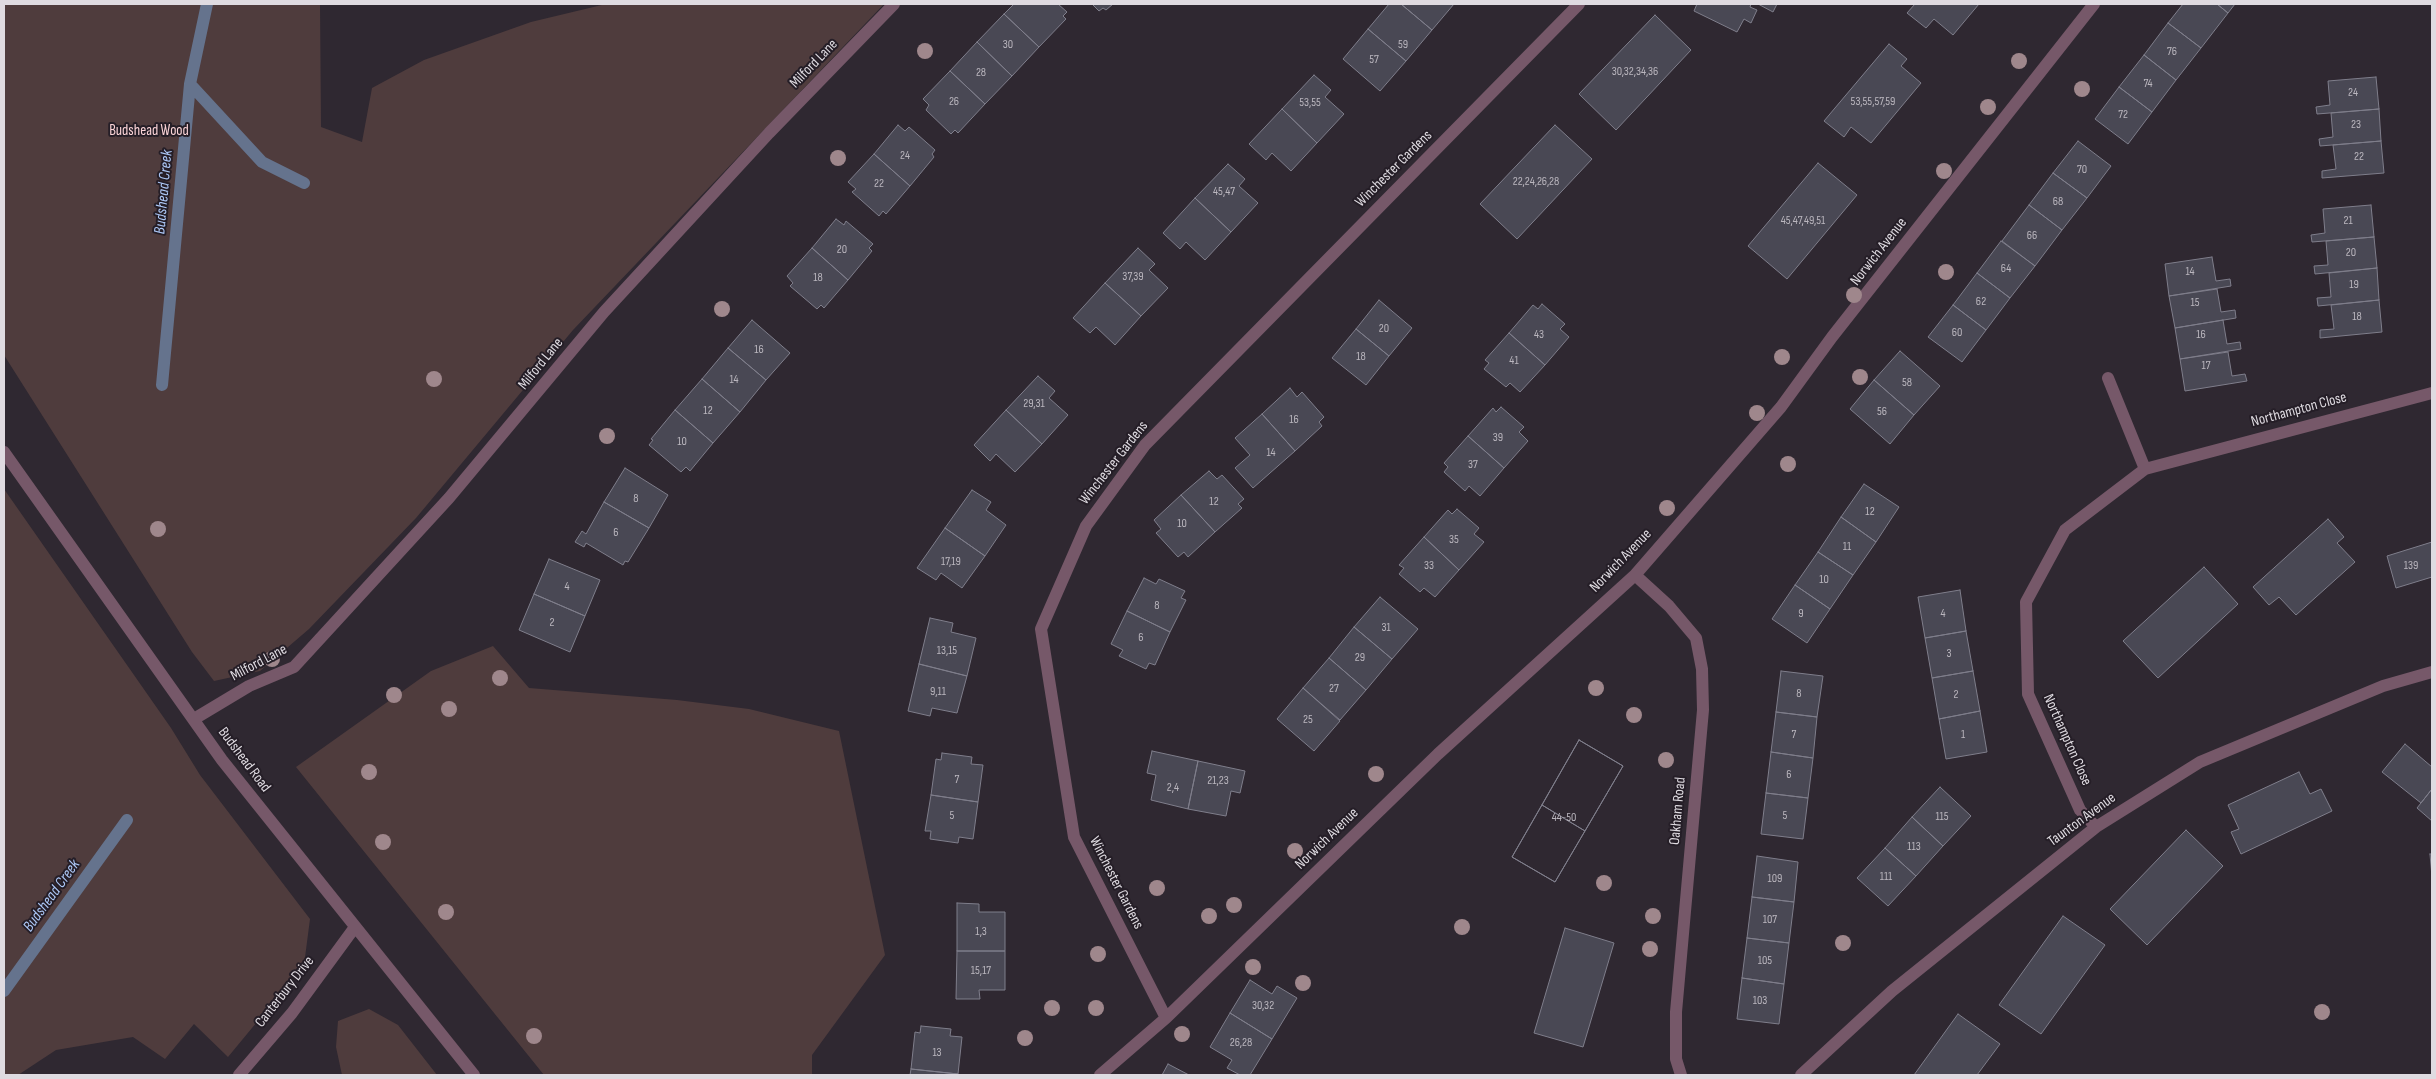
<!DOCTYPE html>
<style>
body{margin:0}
#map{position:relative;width:2436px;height:1079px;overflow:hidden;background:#2f2831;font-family:"Sofia Sans Condensed",sans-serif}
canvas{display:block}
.frame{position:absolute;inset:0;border:5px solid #dfdbe1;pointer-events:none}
</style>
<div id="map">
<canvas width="2436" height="1079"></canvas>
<div class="frame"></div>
</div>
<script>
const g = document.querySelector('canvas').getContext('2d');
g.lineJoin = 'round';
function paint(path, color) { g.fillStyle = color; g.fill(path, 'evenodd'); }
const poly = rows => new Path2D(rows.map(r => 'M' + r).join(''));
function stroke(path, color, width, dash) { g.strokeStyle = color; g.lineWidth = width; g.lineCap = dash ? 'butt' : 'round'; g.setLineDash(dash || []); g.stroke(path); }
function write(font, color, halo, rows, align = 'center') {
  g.font = font + ' "Sofia Sans Condensed",sans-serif'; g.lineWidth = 4; g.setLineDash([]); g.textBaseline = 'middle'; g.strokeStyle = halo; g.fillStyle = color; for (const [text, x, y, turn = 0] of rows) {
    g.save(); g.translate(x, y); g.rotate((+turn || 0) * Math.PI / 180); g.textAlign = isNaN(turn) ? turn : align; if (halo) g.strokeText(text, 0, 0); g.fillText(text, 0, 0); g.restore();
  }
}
paint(poly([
 [4,4,320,4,321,127,362,142,372,88,424,60,531,22,606,4,884,4,573,330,416,518,309,629,260,671,214,681,192,652,4,355],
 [4,489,171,728,200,775,310,919,304,965,228,1057,194,1024,165,1059,133,1037,56,1050,18,1075,4,1075],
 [493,646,529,688,677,700,749,709,839,731,885,955,812,1055,812,1075,544,1075,296,767,431,671],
 [369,1009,398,1025,437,1075,342,1075,336,1047,338,1021]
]), '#4f3c3d');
stroke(poly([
 [190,84,262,162,304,183],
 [162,385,190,84,207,4],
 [4,991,127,820]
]), '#65738d', 12);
const building = poly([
 [1014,4,1058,4,1067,12,1063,16,1066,19,1039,47,1004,14,1014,4],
 [1092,4,1113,4,1106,10,1103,8,1099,11,1092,4],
 [1389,4,1401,4,1432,30,1406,61,1368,29,1389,4],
 [1401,4,1454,4,1432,30,1401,4],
 [1697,4,1751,4,1750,7,1757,10,1751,23,1744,19,1737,32,1694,11,1697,4],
 [1758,4,1777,4,1773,12,1758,4],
 [1915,4,1979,4,1953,35,1934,19,1926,28,1907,13,1915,4],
 [2183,4,2217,4,2228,13,2201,48,2168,23,2183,4],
 [2217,4,2235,4,2228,13,2217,4],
 [1004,14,1039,47,1012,76,977,42,1004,14],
 [1655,15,1691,50,1616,130,1579,94,1655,15],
 [2168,23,2201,48,2176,80,2144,55,2168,23],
 [1368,29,1406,61,1380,91,1343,59,1368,29],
 [977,42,1012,76,985,104,950,71,977,42],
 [1889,44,1907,59,1901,66,1921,83,1871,143,1851,127,1844,137,1824,121,1889,44],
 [2144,55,2176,80,2152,112,2119,87,2144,55],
 [950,71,985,104,958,133,955,130,951,134,926,110,929,105,923,99,950,71],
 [1314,75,1331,90,1325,97,1344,114,1317,143,1282,109,1314,75],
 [2376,77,2379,109,2317,114,2316,107,2330,105,2328,81,2376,77],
 [2119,87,2152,112,2128,144,2095,119,2119,87],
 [1282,109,1317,143,1291,171,1272,153,1266,160,1249,144,1282,109],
 [2379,109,2381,141,2320,146,2319,139,2333,137,2331,113,2379,109],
 [898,125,905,131,909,127,935,150,932,154,934,157,910,186,874,154,898,125],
 [1555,125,1592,159,1517,239,1480,204,1555,125],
 [2078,141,2111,166,2087,198,2053,173,2078,141],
 [2381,141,2384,173,2322,178,2322,171,2336,169,2333,145,2381,141],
 [874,154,910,186,886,214,883,211,879,216,852,192,856,189,848,182,874,154],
 [1818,163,1857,195,1787,279,1748,246,1818,163],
 [1228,164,1245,179,1239,186,1258,203,1231,232,1195,198,1228,164],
 [2053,173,2087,198,2062,230,2029,205,2053,173],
 [1195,198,1231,232,1205,260,1186,242,1180,249,1163,233,1195,198],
 [2029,205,2062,230,2035,266,2002,241,2029,205],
 [2371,205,2374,237,2312,242,2311,235,2325,233,2323,209,2371,205],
 [836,219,844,225,846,221,873,244,869,248,872,251,848,280,812,248,836,219],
 [2374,237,2377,268,2315,274,2314,266,2328,265,2326,241,2374,237],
 [2001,241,2035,266,2010,298,1977,273,2001,241],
 [812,248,848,280,824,308,821,305,817,309,790,286,793,283,787,276,812,248],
 [1138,248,1155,264,1149,270,1168,288,1141,316,1105,283,1138,248],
 [2212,257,2216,281,2230,279,2231,286,2169,296,2165,264,2212,257],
 [2377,268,2379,300,2318,306,2317,298,2331,297,2329,273,2377,268],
 [1977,273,2010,298,1986,330,1953,305,1977,273],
 [1105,283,1141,316,1115,345,1096,327,1090,333,1073,318,1105,283],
 [2217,289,2221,312,2235,310,2236,318,2175,328,2169,296,2217,289],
 [1379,300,1412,328,1389,356,1356,329,1379,300],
 [2379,300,2382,332,2320,338,2320,330,2334,329,2331,305,2379,300],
 [1542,304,1565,324,1560,329,1569,337,1545,365,1509,333,1533,305,1538,309,1542,304],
 [1953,305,1986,330,1962,362,1928,337,1953,305],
 [752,320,790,353,766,380,728,348,752,320],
 [2223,320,2227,344,2240,342,2241,349,2180,359,2175,328,2223,320],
 [1356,329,1389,356,1366,385,1332,358,1356,329],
 [1509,333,1545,365,1520,392,1510,383,1506,387,1484,369,1489,363,1485,360,1509,333],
 [728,348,766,380,740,412,702,379,728,348],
 [1900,351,1940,386,1914,415,1874,380,1900,351],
 [2228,352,2232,376,2245,374,2247,381,2185,391,2180,359,2228,352],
 [1038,376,1055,391,1049,398,1068,415,1042,444,1006,410,1038,376],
 [702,379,740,412,713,443,675,410,702,379],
 [1874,380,1914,415,1890,444,1850,409,1874,380],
 [1290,388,1297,397,1302,392,1324,417,1319,422,1322,426,1295,451,1262,414,1290,388],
 [1501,407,1524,427,1519,432,1528,441,1504,468,1468,436,1493,408,1496,412,1501,407],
 [675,410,713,443,690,471,686,467,681,472,649,445,653,440,651,439,675,410],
 [1006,410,1042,444,1015,472,996,454,990,461,974,445,1006,410],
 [1262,414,1295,451,1253,488,1235,468,1250,455,1235,438,1262,414],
 [1468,436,1504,468,1480,496,1469,486,1465,491,1444,472,1448,467,1444,463,1468,436],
 [625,468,668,495,649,528,604,502,625,468],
 [1209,471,1217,479,1222,475,1244,499,1238,504,1242,508,1215,532,1181,495,1209,471],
 [1864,484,1899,507,1876,542,1841,517,1864,484],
 [972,490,991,502,986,510,1006,525,985,556,945,528,972,490],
 [1181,495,1215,532,1188,557,1184,552,1178,557,1156,533,1161,529,1154,520,1181,495],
 [604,502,649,528,628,562,625,561,623,565,586,543,584,547,575,542,582,531,586,534,604,502],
 [1457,509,1479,528,1474,534,1484,542,1459,570,1424,537,1448,510,1452,514,1457,509],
 [1841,517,1876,542,1853,575,1818,552,1841,517],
 [2328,519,2344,537,2337,543,2355,562,2296,615,2279,597,2269,605,2253,587,2328,519],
 [945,528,985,556,962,588,941,573,936,580,917,568,945,528],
 [1424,537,1459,570,1435,597,1424,588,1420,592,1399,574,1404,568,1399,565,1424,537],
 [2432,542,2432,577,2396,588,2387,556,2432,542],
 [1818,552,1853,575,1830,609,1795,585,1818,552],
 [549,559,600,580,585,616,534,594,549,559],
 [2204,567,2238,604,2158,678,2123,641,2204,567],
 [1144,578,1156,584,1159,579,1185,591,1181,598,1186,600,1170,632,1127,611,1144,578],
 [1795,585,1830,609,1807,643,1772,619,1795,585],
 [1960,590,1966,631,1925,638,1918,597,1960,590],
 [534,594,585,616,570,652,519,630,534,594],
 [1380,597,1418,629,1392,659,1354,627,1380,597],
 [1127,611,1170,632,1155,665,1149,663,1146,669,1119,656,1123,650,1111,644,1127,611],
 [930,618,953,623,951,632,976,638,967,676,919,664,930,618],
 [1354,627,1392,659,1366,690,1329,658,1354,627],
 [1966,631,1973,671,1932,678,1925,638,1966,631],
 [1329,658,1366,690,1340,720,1303,688,1329,658],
 [919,664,967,676,957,713,932,708,930,716,908,711,919,664],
 [1781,671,1823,676,1817,717,1776,712,1781,671],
 [1973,671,1980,711,1939,719,1932,678,1973,671],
 [1303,688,1340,721,1314,751,1277,719,1303,688],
 [1980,711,1987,752,1946,759,1939,719,1980,711],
 [1776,712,1817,717,1813,758,1771,752,1776,712],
 [1579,740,1623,766,1555,882,1512,857,1579,740],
 [1579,740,1623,766,1585,831,1542,805,1579,740],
 [2405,744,2432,767,2432,789,2421,803,2382,772,2405,744],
 [1152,751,1198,761,1188,809,1151,800,1156,775,1147,773,1152,751],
 [1771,752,1813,758,1808,798,1766,793,1771,752],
 [942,753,972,757,971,764,983,765,978,802,931,795,936,759,941,760,942,753],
 [1198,761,1245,771,1240,793,1231,791,1226,816,1188,809,1198,761],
 [2299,772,2310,794,2321,789,2332,811,2241,854,2231,832,2239,829,2228,805,2299,772],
 [1940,787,1971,816,1943,846,1912,817,1940,787],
 [2432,789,2432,821,2417,808,2432,789],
 [1766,793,1808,798,1803,839,1761,834,1766,793],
 [931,795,978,802,973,839,959,837,958,843,930,839,931,831,925,831,931,795],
 [1542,805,1585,831,1555,882,1512,857,1542,805],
 [1912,817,1943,846,1916,876,1885,848,1912,817],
 [2186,830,2223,866,2147,945,2110,909,2186,830],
 [1885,848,1916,876,1888,906,1857,878,1885,848],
 [2430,854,2432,854,2432,877,2430,854],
 [1757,856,1798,862,1794,902,1752,897,1757,856],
 [1752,897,1794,902,1789,943,1747,938,1752,897],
 [957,903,979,904,979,912,1005,912,1005,951,957,951,957,903],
 [2063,916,2105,945,2041,1034,1999,1005,2063,916],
 [1565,928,1614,943,1583,1047,1534,1033,1565,928],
 [1747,938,1789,943,1784,984,1742,978,1747,938],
 [957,951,1005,951,1005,990,979,990,980,999,956,999,957,951],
 [1742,978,1784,984,1779,1024,1737,1019,1742,978],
 [1250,980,1272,994,1277,986,1297,998,1272,1039,1230,1013,1250,980],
 [1230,1013,1272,1039,1250,1075,1240,1075,1227,1068,1232,1060,1210,1047,1230,1013],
 [1958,1014,2000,1044,1977,1075,1914,1075,1958,1014],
 [921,1026,951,1029,950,1036,962,1037,958,1074,911,1069,915,1032,920,1033,921,1026],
 [1168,1064,1189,1075,1162,1075,1168,1064],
 [911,1069,958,1074,958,1075,910,1075,911,1069]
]);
paint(building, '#494854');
stroke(building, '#7f7e8b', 1);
stroke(poly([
 [2108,378,2145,469],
 [4,452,222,760,474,1075],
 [1635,575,1669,606,1696,638,1702,669,1703,710,1676,1012,1676,1059,1681,1075],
 [194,719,249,686,294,667,449,498,604,312,769,133,894,4],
 [2096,827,2080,810,2028,694,2026,602,2065,530,2145,469,2432,393],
 [1166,1018,1074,837,1041,629,1086,526,1145,445,1579,4],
 [239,1075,292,1013,355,927],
 [1100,1075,1166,1018,1438,754,1635,575,1781,407,1832,337,2094,4],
 [1801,1075,1892,991,2096,827,2200,762,2383,686,2432,672]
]), '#765869', 12);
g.fillStyle = '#9f878c';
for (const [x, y] of [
 [925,51],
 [2019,61],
 [2082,89],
 [1988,107],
 [838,158],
 [1944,171],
 [1946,272],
 [1854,295],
 [722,309],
 [1782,357],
 [1860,377],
 [434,379],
 [1757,413],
 [607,436],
 [1788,464],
 [1667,508],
 [158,529],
 [272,659],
 [500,678],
 [1596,688],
 [394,695],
 [449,709],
 [1634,715],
 [1666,760],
 [369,772],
 [1376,774],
 [383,842],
 [1295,851],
 [1604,883],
 [1157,888],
 [1234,905],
 [446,912],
 [1209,916],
 [1653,916],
 [1462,927],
 [1843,943],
 [1650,949],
 [1098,954],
 [1253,967],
 [1303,983],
 [1052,1008],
 [1096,1008],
 [2322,1012],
 [1182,1034],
 [534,1036],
 [1025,1038]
]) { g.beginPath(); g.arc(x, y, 8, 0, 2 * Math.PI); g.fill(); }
write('12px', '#bab6be', null, [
 ["30",1008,45],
 ["59",1403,45],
 ["76",2172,52],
 ["57",1374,60],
 ["30,32,34,36",1635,72],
 ["28",981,73],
 ["74",2148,84],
 ["24",2353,93],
 ["26",954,102],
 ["53,55,57,59",1873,102],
 ["53,55",1310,103],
 ["72",2123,115],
 ["23",2356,125],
 ["24",905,156],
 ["22",2359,157],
 ["70",2082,170],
 ["22,24,26,28",1536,182],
 ["22",879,184],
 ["45,47",1224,192],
 ["68",2058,202],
 ["45,47,49,51",1803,221],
 ["21",2348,221],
 ["66",2032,236],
 ["20",842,250],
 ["20",2351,253],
 ["64",2006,269],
 ["14",2190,272],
 ["37,39",1133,277],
 ["18",818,278],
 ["19",2354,285],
 ["62",1981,302],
 ["15",2195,303],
 ["18",2357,317],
 ["20",1384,329],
 ["60",1957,333],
 ["43",1539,335],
 ["16",2201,335],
 ["16",759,350],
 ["18",1361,357],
 ["41",1514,361],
 ["17",2206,366],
 ["14",734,380],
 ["58",1907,383],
 ["29,31",1034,404],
 ["12",708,411],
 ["56",1882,412],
 ["16",1294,420],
 ["39",1498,438],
 ["10",682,442],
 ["14",1271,453],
 ["37",1473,465],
 ["8",636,499],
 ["12",1214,502],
 ["12",1870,512],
 ["10",1182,524],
 ["6",616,533],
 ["35",1454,540],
 ["11",1847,547],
 ["17,19",951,562],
 ["33",1429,566],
 ["139",2411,566],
 ["10",1824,580],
 ["4",567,587],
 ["8",1157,606],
 ["9",1801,614],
 ["4",1943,614],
 ["2",552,623],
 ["31",1386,628],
 ["6",1141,638],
 ["13,15",947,651],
 ["3",1949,654],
 ["29",1360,658],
 ["27",1334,689],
 ["9,11",938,692],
 ["8",1799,694],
 ["2",1956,695],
 ["25",1308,720],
 ["7",1794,735],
 ["1",1963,735],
 ["6",1789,775],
 ["7",957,780],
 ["21,23",1218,781],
 ["2,4",1173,788],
 ["5",952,816],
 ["5",1785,816],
 ["115",1942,817],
 ["44-50",1564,818],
 ["113",1914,847],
 ["111",1886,877],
 ["109",1775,879],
 ["107",1770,920],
 ["1,3",981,932],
 ["105",1765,961],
 ["15,17",981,971],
 ["103",1760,1001],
 ["30,32",1263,1006],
 ["26,28",1241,1043],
 ["13",937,1053]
]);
write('15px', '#dfdbe1', '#251e27', [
 ["Milford Lane",814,64,-46],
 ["Winchester Gardens",1394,169,-45],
 ["Norwich Avenue",1879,252,-52],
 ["Milford Lane",541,364,-51],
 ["Northampton Close",2299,410,-15],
 ["Winchester Gardens",1114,463,-52],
 ["Norwich Avenue",1621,561,-46],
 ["Milford Lane",259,663,-28],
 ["Northampton Close",2067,740,66],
 ["Budshead Road",244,760,53],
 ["Oakham Road",1678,811,-85],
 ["Taunton Avenue",2082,820,-36],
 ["Norwich Avenue",1327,839,-44],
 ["Winchester Gardens",1116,883,63],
 ["Canterbury Drive",285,992,-52]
]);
write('15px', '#fbd4d7', '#251e27', [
 ["Budshead Wood",149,131]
]);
write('italic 16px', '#adc8f7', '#251e27', [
 ["Budshead Creek",164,192,-85],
 ["Budshead Creek",52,896,-54]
]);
</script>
